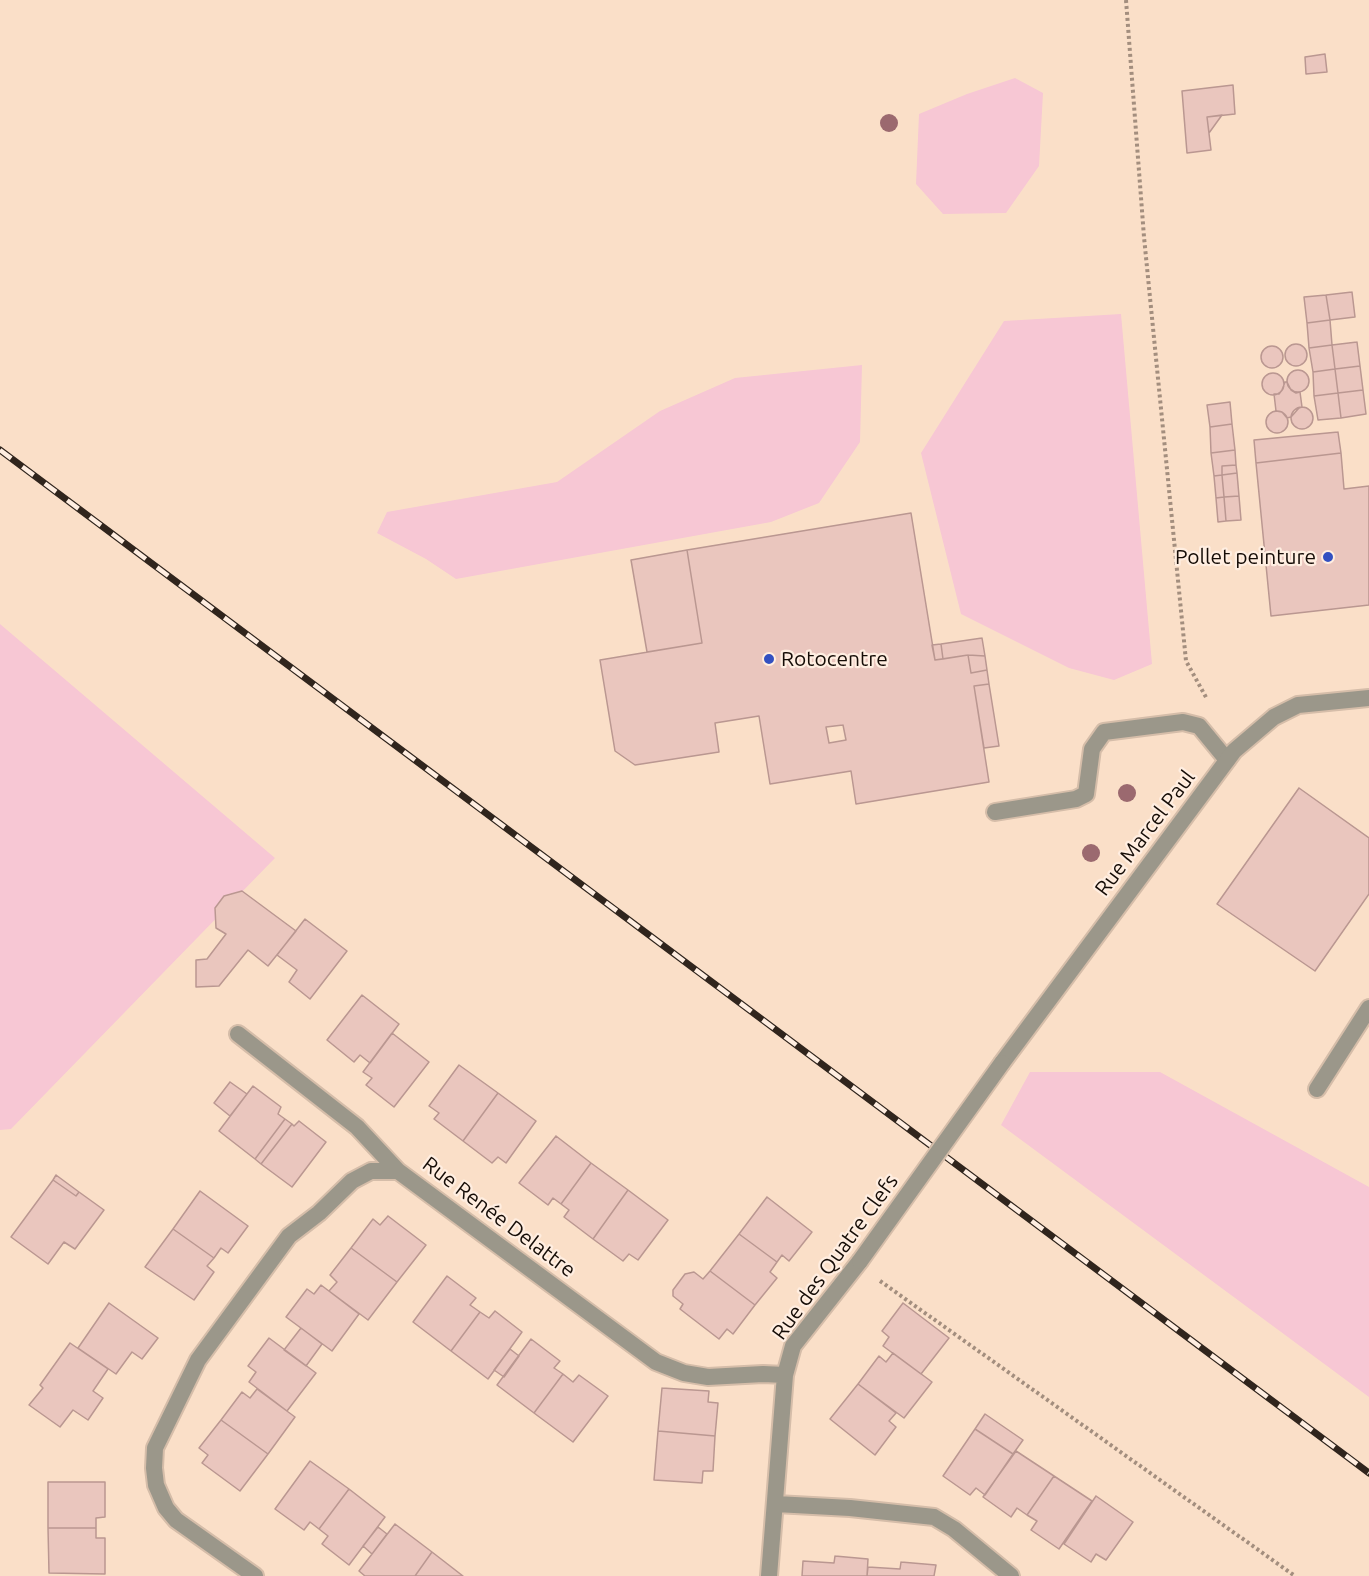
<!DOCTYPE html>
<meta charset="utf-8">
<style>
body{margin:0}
canvas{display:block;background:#fadfc8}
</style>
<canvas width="1369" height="1576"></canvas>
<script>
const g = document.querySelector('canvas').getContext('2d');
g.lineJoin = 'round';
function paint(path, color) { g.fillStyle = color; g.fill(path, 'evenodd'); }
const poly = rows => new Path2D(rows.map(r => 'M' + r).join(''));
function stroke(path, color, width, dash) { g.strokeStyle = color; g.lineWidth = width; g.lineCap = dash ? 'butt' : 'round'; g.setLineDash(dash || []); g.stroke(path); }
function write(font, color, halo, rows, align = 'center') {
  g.font = font + ' Ubuntu,sans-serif'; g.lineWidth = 4.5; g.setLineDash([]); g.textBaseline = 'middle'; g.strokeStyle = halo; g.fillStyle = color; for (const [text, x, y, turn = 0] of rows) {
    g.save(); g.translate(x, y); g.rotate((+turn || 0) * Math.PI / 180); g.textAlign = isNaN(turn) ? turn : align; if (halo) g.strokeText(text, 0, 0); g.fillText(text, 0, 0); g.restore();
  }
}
paint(poly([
 [1015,78,1043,93,1039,166,1006,213,943,214,916,184,919,114,967,94],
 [1121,314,1152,664,1114,680,1069,668,961,614,921,453,1004,321],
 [862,365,860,442,819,503,771,522,456,579,426,559,377,533,387,512,557,482,660,411,735,378],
 [0,624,275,858,11,1129,0,1130],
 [1030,1072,1160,1072,1369,1187,1369,1397,1001,1125]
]), '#f7c7d4');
const building = poly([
 [1325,54,1327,72,1306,74,1305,57,1325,54],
 [1233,85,1235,114,1207,117,1211,150,1187,153,1182,91,1233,85],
 [1222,115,1209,133,1207,117,1222,115],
 [1352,292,1355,317,1330,320,1326,295,1352,292],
 [1326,295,1330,320,1307,323,1304,297,1326,295],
 [1330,320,1332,345,1309,348,1307,323,1330,320],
 [1357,342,1360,366,1335,369,1332,345,1357,342],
 '1285 355a11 11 0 1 1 22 0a11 11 0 1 1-22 0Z',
 [1332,345,1335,369,1313,372,1309,348,1332,345],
 '1261 357a11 11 0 1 1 22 0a11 11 0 1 1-22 0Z',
 [1360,366,1363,390,1338,393,1335,369,1360,366],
 [1335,369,1338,393,1314,396,1313,372,1335,369],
 '1287 381a11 11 0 1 1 22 0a11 11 0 1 1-22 0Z',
 '1262 384a11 11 0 1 1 22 0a11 11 0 1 1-22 0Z',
 [1285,382,1287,382,1291,390,1296,393,1300,392,1302,407,1299,408,1291,417,1287,418,1282,412,1276,411,1274,394,1279,394,1282,390,1285,382],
 [1363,390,1366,414,1341,418,1338,393,1363,390],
 [1338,393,1341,418,1318,420,1314,396,1338,393],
 [1230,402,1232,424,1210,427,1207,405,1230,402],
 '1291 418a11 11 0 1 1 22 0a11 11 0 1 1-22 0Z',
 '1266 422a11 11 0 1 1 22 0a11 11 0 1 1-22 0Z',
 [1232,424,1235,450,1211,453,1210,427,1232,424],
 [1338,432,1341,453,1256,463,1254,440,1338,432],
 [1235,450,1236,465,1222,466,1222,475,1214,476,1211,453,1235,450],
 [1341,453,1344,489,1369,486,1369,605,1271,616,1256,463,1341,453],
 [1236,465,1237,473,1222,475,1222,466,1236,465],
 [1237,473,1239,496,1224,497,1222,475,1237,473],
 [1222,475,1224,497,1216,498,1214,476,1222,475],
 [1239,496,1241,520,1226,521,1224,497,1239,496],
 [1224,497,1226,521,1218,522,1216,498,1224,497],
 [911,513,935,660,968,655,971,673,987,670,989,684,974,686,989,782,856,804,851,771,770,784,759,716,715,723,719,752,635,765,615,751,600,660,702,643,687,550,911,513],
 [843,725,846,740,829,743,826,727,843,725],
 [687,550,702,643,647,652,631,560,687,550],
 [982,638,985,656,968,655,943,659,941,644,982,638],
 [941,644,943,659,935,660,932,645,941,644],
 [968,655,985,656,987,670,971,673,968,655],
 [989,684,999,746,984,748,974,686,989,684],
 [1299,788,1369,838,1369,894,1315,971,1217,904,1299,788],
 [242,891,296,931,268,966,248,950,219,986,196,987,196,960,207,959,226,934,216,928,215,908,224,896,242,891],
 [305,919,347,951,310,999,289,982,297,970,277,955,305,919],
 [362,995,399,1024,370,1063,360,1055,354,1062,327,1040,362,995],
 [392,1033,429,1062,394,1107,366,1085,372,1078,363,1072,392,1033],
 [459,1065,498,1093,463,1141,434,1119,439,1113,429,1106,459,1065],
 [230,1082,247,1094,230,1116,214,1103,230,1082],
 [253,1086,281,1107,278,1114,285,1119,255,1159,219,1131,253,1086],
 [498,1093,536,1121,506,1163,498,1157,492,1163,463,1141,498,1093],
 [285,1119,292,1124,261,1164,255,1159,285,1119],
 [299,1121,326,1142,292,1187,261,1164,292,1124,294,1126,299,1121],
 [556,1136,591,1163,561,1204,553,1198,548,1205,519,1183,556,1136],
 [591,1163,628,1190,593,1239,564,1217,569,1210,561,1204,591,1163],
 [56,1175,79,1192,76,1196,53,1180,56,1175],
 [53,1180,76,1196,79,1192,104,1210,75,1249,64,1242,48,1264,11,1237,53,1180],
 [628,1190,668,1220,638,1260,629,1254,623,1261,593,1239,628,1190],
 [200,1191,248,1226,228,1253,221,1248,214,1258,173,1229,200,1191],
 [767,1197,812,1232,789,1261,782,1255,777,1262,739,1234,767,1197],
 [388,1216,426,1245,397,1282,351,1248,373,1219,380,1225,388,1216],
 [173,1229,214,1258,207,1266,214,1272,194,1300,145,1267,173,1229],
 [739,1234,777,1262,770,1272,777,1278,755,1305,710,1271,739,1234],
 [351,1248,397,1282,368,1320,329,1291,337,1282,330,1275,351,1248],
 [710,1271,755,1305,733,1334,727,1329,719,1339,680,1309,683,1304,673,1296,673,1290,685,1274,694,1272,703,1279,710,1271],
 [447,1276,476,1298,470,1305,480,1312,451,1351,413,1322,447,1276],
 [321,1285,359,1314,332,1351,286,1317,307,1289,314,1294,321,1285],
 [109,1303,158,1338,142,1359,132,1352,116,1374,78,1348,109,1303],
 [903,1303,949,1338,921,1374,883,1346,889,1337,882,1331,903,1303],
 [495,1311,522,1332,488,1379,451,1351,480,1312,489,1318,495,1311],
 [301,1328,322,1344,306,1366,284,1350,301,1328],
 [269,1338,316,1373,287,1411,249,1382,256,1372,248,1366,269,1338],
 [531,1339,560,1361,554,1368,563,1374,534,1413,497,1385,531,1339],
 [70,1343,108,1369,93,1391,103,1398,88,1420,73,1410,60,1427,29,1405,43,1388,40,1385,70,1343],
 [510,1349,519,1356,504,1377,494,1370,510,1349],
 [893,1353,932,1382,904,1418,858,1384,879,1356,886,1362,893,1353],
 [563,1374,573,1382,579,1375,608,1396,573,1442,534,1413,563,1374],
 [858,1384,896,1413,889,1421,896,1427,875,1455,830,1419,858,1384],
 [662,1388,709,1391,708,1402,718,1403,715,1436,658,1431,662,1388],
 [257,1389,295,1417,268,1454,221,1420,242,1392,250,1398,257,1389],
 [985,1414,1023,1440,1013,1454,975,1429,985,1414],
 [221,1420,268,1454,240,1491,202,1463,208,1455,199,1448,221,1420],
 [975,1429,1013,1454,985,1495,976,1488,970,1495,943,1476,975,1429],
 [658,1431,715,1436,713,1471,703,1471,702,1483,654,1480,658,1431],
 [1016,1451,1054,1476,1027,1515,1017,1508,1011,1517,983,1497,1016,1451],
 [310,1461,349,1489,319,1529,310,1522,304,1530,275,1509,310,1461],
 [1054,1476,1092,1501,1059,1549,1031,1530,1037,1521,1027,1515,1054,1476],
 [48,1482,105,1482,105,1517,96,1518,96,1528,48,1528,48,1482],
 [349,1489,385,1517,349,1565,322,1544,328,1536,319,1529,349,1489],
 [1096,1496,1133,1522,1106,1560,1096,1554,1091,1562,1064,1544,1096,1496],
 [395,1524,432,1552,415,1576,365,1576,359,1571,395,1524],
 [378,1527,387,1534,372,1554,363,1546,378,1527],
 [48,1528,96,1528,96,1538,105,1538,105,1574,49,1573,48,1528],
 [432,1552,463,1576,415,1576,432,1552],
 [835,1556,868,1559,867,1576,802,1576,803,1561,834,1563,835,1556],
 [901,1562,936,1565,934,1576,867,1576,868,1567,900,1569,901,1562]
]);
paint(building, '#eac6be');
stroke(building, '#ba9791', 1.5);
const service = poly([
 [995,812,1076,799,1086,794,1092,749,1104,732,1183,722,1199,726,1227,760],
 [1317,1089,1369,1008]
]);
const minor = poly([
 [238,1034,357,1127,398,1171],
 [1002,1063,1234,751,1274,717,1298,705,1369,698],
 [776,1504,850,1508,934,1517,954,1529,1011,1576],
 [255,1576,176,1520,166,1508,156,1485,154,1468,155,1448,198,1360,289,1236,319,1213,352,1181,371,1171,398,1171,656,1362,684,1373,708,1377,763,1374,785,1375],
 [769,1576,785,1375,793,1346,860,1261]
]);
stroke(service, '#d5bda9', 20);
stroke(minor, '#d5bda9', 20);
stroke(poly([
 [1126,0,1144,237,1186,661,1207,699],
 [880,1281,1295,1576]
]), '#a38e7e', 4, [3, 3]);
stroke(service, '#9b978a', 16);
stroke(minor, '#9b978a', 16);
const rail = poly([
 [0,450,1369,1473]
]);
stroke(rail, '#30251d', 7);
stroke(rail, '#ffeee1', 4.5, [14]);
const minorBridge = poly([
 [860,1261,1002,1063]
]);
stroke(minorBridge, '#d5bda9', 20, []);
stroke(minorBridge, '#9b978a', 16);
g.fillStyle = '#9b696f';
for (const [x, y] of [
 [889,123],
 [1127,793],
 [1091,853]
]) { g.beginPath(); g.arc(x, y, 9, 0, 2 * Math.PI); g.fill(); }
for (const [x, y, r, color] of [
 [1328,557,6,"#3350c1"],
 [769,659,6,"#3350c1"]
]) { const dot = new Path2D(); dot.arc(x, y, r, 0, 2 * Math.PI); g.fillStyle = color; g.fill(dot); stroke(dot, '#ffeee1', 2); }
write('21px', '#150c06', '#ffeee1', [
 ["Pollet peinture",1316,557],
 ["Rotocentre",781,659,"left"]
], 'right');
write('21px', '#150c06', '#ffeee1', [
 ["Rue Marcel Paul",1145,833,-53],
 ["Rue Renée Delattre",499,1217,37],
 ["Rue des Quatre Clefs",835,1257,-54]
]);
</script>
